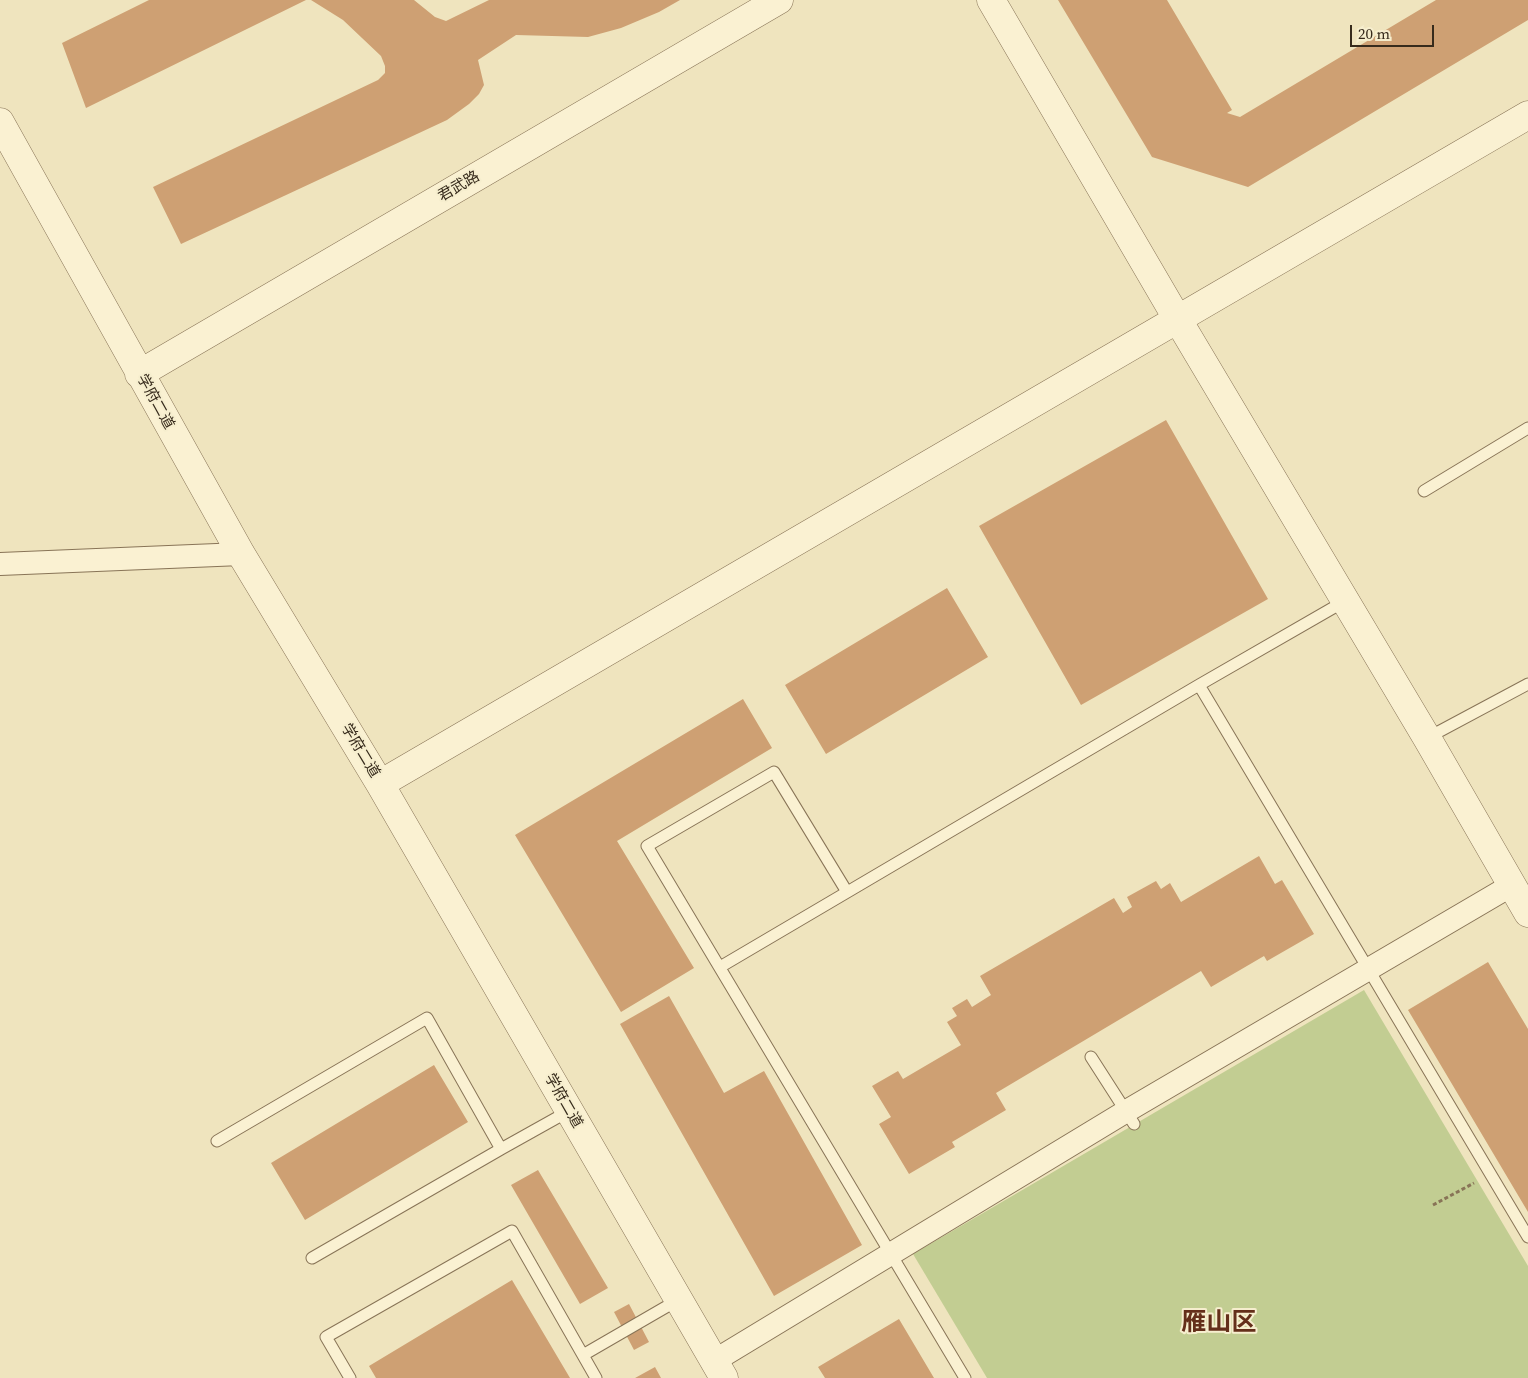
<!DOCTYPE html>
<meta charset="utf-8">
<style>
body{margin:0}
#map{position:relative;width:1528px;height:1378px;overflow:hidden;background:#efe4be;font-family:"Source Serif 4",serif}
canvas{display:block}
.scale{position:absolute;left:1350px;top:25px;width:84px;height:22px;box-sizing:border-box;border:2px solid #372b1c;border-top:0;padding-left:6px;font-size:15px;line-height:18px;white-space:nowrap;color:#372b1c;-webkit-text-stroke:4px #f6eece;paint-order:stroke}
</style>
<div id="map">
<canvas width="1528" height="1378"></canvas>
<div class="scale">20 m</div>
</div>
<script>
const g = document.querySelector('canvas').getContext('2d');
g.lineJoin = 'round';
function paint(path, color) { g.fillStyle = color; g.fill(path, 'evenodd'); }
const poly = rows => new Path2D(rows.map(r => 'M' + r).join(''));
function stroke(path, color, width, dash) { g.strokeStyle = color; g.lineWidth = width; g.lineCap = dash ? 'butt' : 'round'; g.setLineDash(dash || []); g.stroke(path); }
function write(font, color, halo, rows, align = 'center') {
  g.font = font + ' "Source Serif 4","Noto Sans SC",serif'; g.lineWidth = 4; g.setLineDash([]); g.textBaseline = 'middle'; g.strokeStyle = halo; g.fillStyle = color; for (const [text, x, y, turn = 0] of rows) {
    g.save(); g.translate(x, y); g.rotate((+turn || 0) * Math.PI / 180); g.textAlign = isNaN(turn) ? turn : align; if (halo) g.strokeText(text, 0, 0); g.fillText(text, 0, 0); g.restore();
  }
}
paint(poly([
 [1364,990,1528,1266,1528,1378,987,1378,913,1254]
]), '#c2cd92');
paint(poly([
 [149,0,306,0,86,108,62,43],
 [311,0,414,0,435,17,446,21,489,0,680,0,659,12,621,28,588,37,516,35,478,60,484,85,479,94,469,104,447,120,181,244,153,187,378,80,385,73,385,66,381,56,343,20],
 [1058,0,1167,0,1232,110,1227,113,1240,117,1436,0,1528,0,1528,20,1248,187,1152,157],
 [1166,420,1268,599,1081,705,979,526],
 [947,588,988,657,826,754,785,685],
 [743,699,772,748,617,841,694,968,621,1012,515,835],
 [1259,856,1275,884,1282,880,1314,934,1267,961,1264,956,1211,987,1201,971,996,1093,1006,1110,952,1142,955,1147,909,1174,879,1124,891,1117,872,1086,898,1071,903,1079,961,1045,947,1022,957,1016,952,1008,967,999,972,1007,991,995,980,976,1114,898,1123,913,1132,907,1127,897,1156,881,1161,889,1170,883,1181,902],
 [1488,962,1528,1029,1528,1212,1408,1010],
 [669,996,724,1093,764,1071,862,1245,774,1296,620,1024],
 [434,1065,468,1122,305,1220,271,1163],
 [538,1170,608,1288,580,1304,511,1185],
 [512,1280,570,1378,376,1378,369,1366],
 [629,1304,649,1342,634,1350,614,1312],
 [899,1319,934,1378,825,1378,818,1367],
 [655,1367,661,1378,635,1378]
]), '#cea073');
const service = poly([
 [1424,491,1528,428],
 [1199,685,1528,1237],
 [1427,738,1528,684],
 [847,892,774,772,647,846,965,1378],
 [720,967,1199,685,1345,601],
 [1091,1057,1134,1124],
 [217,1141,427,1018,501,1149,569,1111],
 [312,1258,501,1149],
 [583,1355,678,1300],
 [350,1378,326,1337,512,1231,596,1378]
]);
const minor = poly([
 [0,564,241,554],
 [714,1361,1125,1112,1512,885]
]);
const tertiary = poly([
 [991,0,1178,320,1427,738,1528,913],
 [0,122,241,554,380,784,724,1378],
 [139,374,779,0],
 [380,784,1528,115]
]);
stroke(service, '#887457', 13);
stroke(minor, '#887457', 24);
stroke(tertiary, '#887457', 29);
stroke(poly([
 [1433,1205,1474,1183]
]), '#887457', 3, [4, 2.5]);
stroke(service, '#faf1d2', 11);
stroke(minor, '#faf1d2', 22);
stroke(tertiary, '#faf1d2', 28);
write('15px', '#372b1c', '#f6eece', [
 ["君武路",459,187,-30],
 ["学府二道",155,402,61],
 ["学府二道",360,751,59],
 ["学府二道",563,1101,60]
]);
write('bold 25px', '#642f1a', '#f6eece', [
 ["雁山区",1219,1324]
]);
</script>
